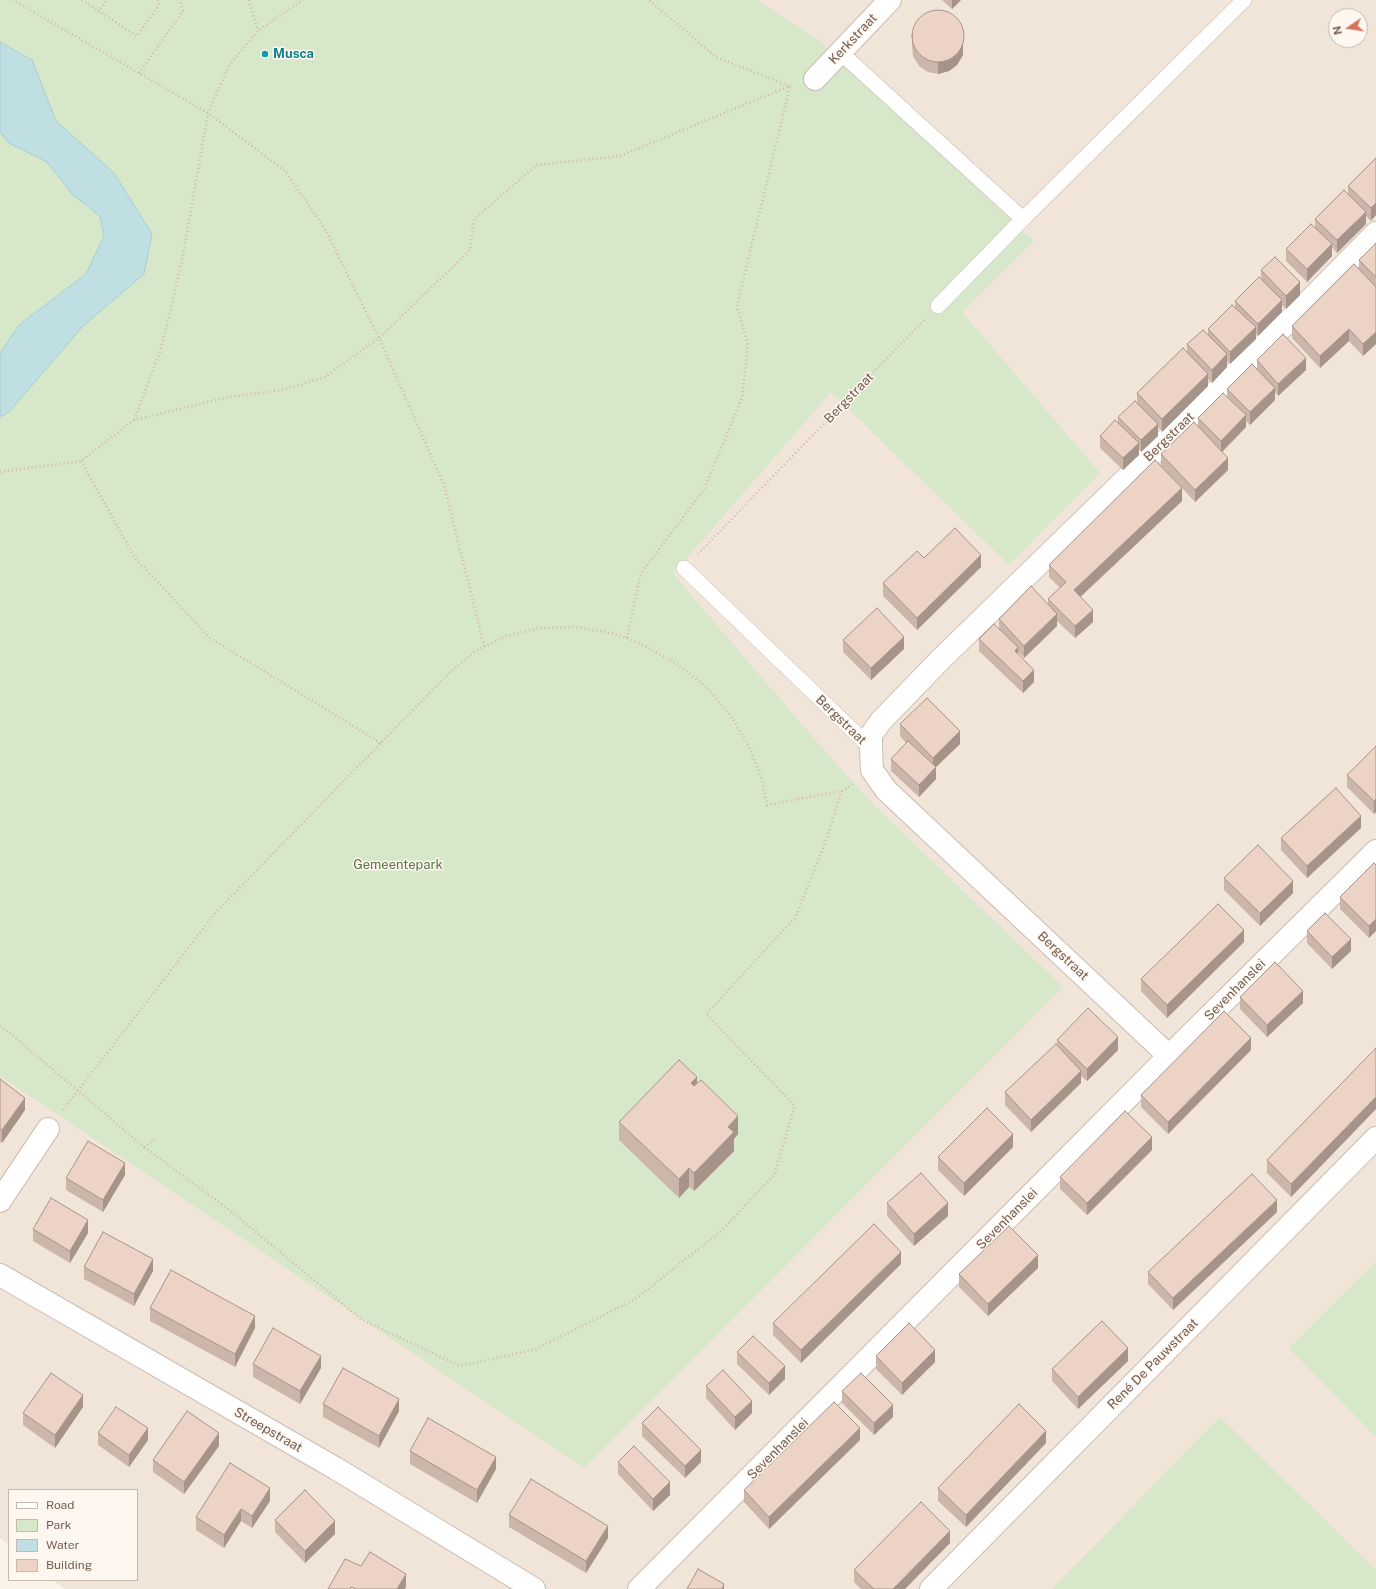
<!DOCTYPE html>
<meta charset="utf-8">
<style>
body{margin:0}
#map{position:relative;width:1376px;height:1589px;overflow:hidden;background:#faf3ea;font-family:"Public Sans",sans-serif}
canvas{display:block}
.legend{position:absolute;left:8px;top:1489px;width:130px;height:92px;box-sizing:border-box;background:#fdf7f0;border:1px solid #c5b9b0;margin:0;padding:5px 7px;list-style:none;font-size:12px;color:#725b50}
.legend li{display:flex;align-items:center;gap:8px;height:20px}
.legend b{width:20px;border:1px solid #c5b9b0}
.north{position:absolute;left:1328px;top:8px;width:40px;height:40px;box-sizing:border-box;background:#fdf7f0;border:1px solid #c5b9b0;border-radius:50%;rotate:257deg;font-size:11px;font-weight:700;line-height:16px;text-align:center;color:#725b50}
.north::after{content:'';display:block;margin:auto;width:14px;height:18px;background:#d6735e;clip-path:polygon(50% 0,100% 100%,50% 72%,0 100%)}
</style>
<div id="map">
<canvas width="1376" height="1589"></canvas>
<ul class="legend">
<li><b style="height:5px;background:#fff"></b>Road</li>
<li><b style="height:11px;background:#d7e7ca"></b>Park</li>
<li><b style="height:11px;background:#c0dfe2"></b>Water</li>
<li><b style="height:11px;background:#edd3c5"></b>Building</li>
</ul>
<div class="north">N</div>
</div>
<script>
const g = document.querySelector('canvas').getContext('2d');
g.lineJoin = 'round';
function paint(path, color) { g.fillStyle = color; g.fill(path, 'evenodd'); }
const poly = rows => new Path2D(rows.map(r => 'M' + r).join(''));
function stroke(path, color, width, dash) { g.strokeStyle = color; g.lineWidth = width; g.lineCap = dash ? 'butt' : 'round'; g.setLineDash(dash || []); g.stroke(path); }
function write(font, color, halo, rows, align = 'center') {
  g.font = font + ' "Public Sans",sans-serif'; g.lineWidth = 3; g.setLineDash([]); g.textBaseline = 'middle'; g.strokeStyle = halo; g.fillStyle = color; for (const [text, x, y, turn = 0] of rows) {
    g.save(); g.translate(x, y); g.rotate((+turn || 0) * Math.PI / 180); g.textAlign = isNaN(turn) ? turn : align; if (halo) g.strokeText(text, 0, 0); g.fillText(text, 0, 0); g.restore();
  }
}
paint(poly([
 [0,0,1376,0,1376,1589,65,1589,53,1580,137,1580,137,1490,9,1490,9,1545,0,1538],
 [1336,16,1360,16,1360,40,1336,40]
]), '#f1e5d9');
paint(poly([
 [0,0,757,0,817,39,1034,241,962,312,1100,473,1009,565,831,392,673,574,824,750,877,808,1063,987,584,1468,0,1076],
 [1376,1262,1376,1437,1289,1348],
 [1220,1417,1376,1570,1376,1589,1052,1589]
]), '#d7e7ca');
const water = poly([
 [0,42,32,60,56,121,114,173,152,234,144,274,83,326,9,412,0,417,0,353,19,325,86,274,104,236,100,216,73,195,47,162,9,143,0,132,0,42]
]);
paint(water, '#c0dfe2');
stroke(water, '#a8ced3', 1);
const lane = poly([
 [840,52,1023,219,938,306],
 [1023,219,1244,0],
 [684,568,871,748]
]);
const street = poly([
 [815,79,890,0],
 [1169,1056,886,790,872,770,871,748,871,735,881,721,940,660,1306,304,1376,233],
 [0,1201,48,1129],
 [0,1275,335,1468,534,1589],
 [639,1589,1169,1056,1376,851],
 [931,1589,1376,1138]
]);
stroke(lane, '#cbbbb1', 16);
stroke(street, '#cbbbb1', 24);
stroke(poly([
 [13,0,208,113,285,171,325,229,379,338,444,485,484,646],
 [82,0,137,36,159,5,158,0],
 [249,0,258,31],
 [98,12,107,0],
 [139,73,183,11,180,0],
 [134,420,161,349,182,261,208,113,230,64,258,31,303,0],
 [81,461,135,558,210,638,381,743],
 [0,472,81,461,134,420,228,397,282,390,325,377,379,338,470,250,474,219,537,165,620,156,792,85],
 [698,554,924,320],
 [627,638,641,573,704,489,742,398,748,345,737,306,790,86,716,57,649,0],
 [0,1026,10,1033,144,1147,155,1139],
 [63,1110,216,912,449,673,474,652,506,636,540,628,576,627,611,633,627,638,645,646,677,664,706,687,730,715,749,746,762,780,767,805,842,791,853,784],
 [144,1147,232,1212,362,1320,460,1366,536,1349,634,1300,720,1232,774,1175,795,1106,706,1014,795,918,825,843,842,791]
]), '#d2b6a8', 2.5, [1, 3]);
stroke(lane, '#fff', 15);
stroke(street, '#fff', 22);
paint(poly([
 [942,0,961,0,952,9],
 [912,33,963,45,963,55,957,65,949,71,938,74,928,72,919,66,913,56,912,46],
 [1376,158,1371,221,1366,216,1366,224,1337,253,1332,247,1332,256,1307,282,1286,261,1286,249,1315,228,1315,219,1348,194,1348,186],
 [1376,243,1376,344,1363,356,1349,341,1320,368,1292,338,1292,326,1359,268,1359,260],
 [1261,270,1300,295,1286,309,1282,305,1282,312,1258,336,1256,334,1256,339,1230,364,1227,361,1227,367,1212,383,1208,379,1208,386,1162,432,1158,427,1158,436,1141,452,1139,449,1139,455,1123,470,1100,448,1100,436,1118,424,1118,417,1137,402,1137,393,1187,352,1187,344,1208,336,1208,329,1235,308,1235,301,1261,279],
 [1257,360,1306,370,1278,396,1275,392,1275,400,1250,425,1246,421,1246,427,1222,452,1228,470,1195,502,1172,477,1182,501,1080,597,1093,622,1075,638,1057,621,1057,626,1024,658,1018,652,1018,654,1034,682,1023,693,979,651,979,639,999,629,999,619,1048,604,1048,599,1060,588,1049,577,1049,565,1161,466,1161,454,1198,427,1198,418,1227,396,1227,389,1257,369],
 [924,558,981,567,917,630,883,596,883,583],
 [843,640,904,649,871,680,843,652],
 [900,724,960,744,936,767,936,779,919,797,891,771,891,759,906,743,900,736],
 [1376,746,1374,814,1347,787,1347,775],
 [1361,828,1307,878,1281,850,1281,838],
 [1374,863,1369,938,1340,909,1340,897],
 [1224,878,1293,893,1260,926,1224,890],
 [1307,931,1351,951,1332,969,1307,943],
 [1244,942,1167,1018,1141,991,1141,979],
 [1240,997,1303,1003,1267,1037,1240,1009],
 [1057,1040,1118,1050,1087,1081,1081,1076,1081,1083,1031,1132,1005,1105,1005,1092,1057,1045],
 [1376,1048,1376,1109,1291,1197,1267,1173,1267,1160],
 [1251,1050,1168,1134,1141,1107,1141,1095],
 [0,1079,25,1110,2,1143,0,1142],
 [697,1083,738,1134,734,1139,734,1151,694,1191,689,1187,679,1198,619,1140,619,1122],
 [1013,1147,964,1196,938,1170,938,1157],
 [1152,1150,1087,1215,1060,1189,1060,1177],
 [125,1175,103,1212,66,1190,66,1178],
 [887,1203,948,1216,914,1246,887,1216],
 [1277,1212,1173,1310,1148,1284,1148,1272],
 [33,1229,88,1233,70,1263,33,1241],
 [901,1264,801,1363,773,1335,773,1323],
 [84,1267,153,1271,134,1306,84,1279],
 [1038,1268,988,1316,959,1287,959,1274],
 [150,1308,255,1328,235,1367,150,1321],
 [737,1352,785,1379,769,1395,737,1364],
 [876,1356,935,1362,902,1395,876,1369],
 [1128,1361,1078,1409,1052,1381,1052,1369],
 [253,1364,321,1368,300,1404,253,1377],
 [706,1386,752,1413,735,1430,706,1398],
 [842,1391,893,1417,874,1435,842,1403],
 [323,1404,399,1411,379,1448,323,1417],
 [83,1407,55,1448,23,1425,23,1413],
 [642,1423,701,1462,685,1478,642,1436],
 [98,1433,148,1440,129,1467,98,1445],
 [860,1440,769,1529,744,1502,744,1490],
 [1046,1443,966,1527,938,1501,938,1488],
 [219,1446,184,1494,153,1472,153,1460],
 [410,1451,496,1469,477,1503,410,1464],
 [618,1462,670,1495,653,1511,618,1474],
 [270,1501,252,1528,241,1521,224,1548,196,1530,196,1517],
 [509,1515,608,1538,586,1573,509,1527],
 [275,1520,335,1534,305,1563,275,1532],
 [950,1543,905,1589,861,1589,854,1582,854,1570]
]), '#ccb5a9');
paint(poly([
 [952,0,961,0,952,9],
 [963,32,963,55,957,65,949,71,938,74,938,62],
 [1376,203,1376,215,1371,221,1371,208],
 [1366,212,1366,224,1337,253,1337,240],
 [1332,244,1332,256,1307,282,1307,269],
 [1300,282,1300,295,1286,309,1286,296],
 [1282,300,1282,312,1258,336,1258,324],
 [1256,327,1256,339,1230,364,1230,352],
 [1349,329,1349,341,1320,368,1320,356],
 [1376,332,1376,344,1363,356,1363,344],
 [1227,354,1227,367,1212,383,1212,370],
 [1306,358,1306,370,1278,396,1278,384],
 [1208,374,1208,386,1162,432,1162,419],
 [1275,388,1275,400,1250,425,1250,412],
 [1246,415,1246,427,1221,453,1221,441],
 [1158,424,1158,436,1141,452,1141,440],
 [1139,443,1139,455,1123,470,1123,458],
 [1228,458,1228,470,1195,502,1195,490],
 [1182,488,1182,501,1074,603,1074,590],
 [981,555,981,567,917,630,917,618],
 [1093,610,1093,622,1075,638,1075,626],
 [1057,614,1057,626,1024,658,1024,646],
 [904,637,904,649,871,680,871,668],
 [1018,647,1018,660,1015,651],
 [1034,670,1034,682,1023,693,1023,681],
 [960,731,960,744,936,767,936,779,919,797,919,785,933,770,933,758],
 [1376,799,1376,812,1374,814,1374,801],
 [1361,816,1361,828,1307,878,1307,866],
 [1293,881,1293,893,1260,926,1260,913],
 [1376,919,1376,931,1369,938,1369,926],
 [1244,930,1244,942,1167,1018,1167,1005],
 [1351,939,1351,951,1332,969,1332,957],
 [1303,991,1303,1003,1267,1037,1267,1025],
 [1118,1037,1118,1050,1087,1081,1087,1069],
 [1251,1038,1251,1050,1168,1134,1168,1122],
 [1081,1071,1081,1083,1031,1132,1031,1120],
 [697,1077,697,1095,691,1083],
 [1376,1097,1376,1109,1291,1197,1291,1184],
 [25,1098,25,1110,2,1143,2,1130],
 [738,1116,738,1134,734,1139,734,1151,694,1191,694,1173,728,1127],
 [1013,1134,1013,1147,964,1196,964,1183],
 [1152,1137,1152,1150,1087,1215,1087,1203],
 [125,1163,125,1175,103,1212,103,1200],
 [689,1168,689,1187,679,1198,679,1179],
 [1277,1200,1277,1212,1173,1310,1173,1298],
 [948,1203,948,1216,914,1246,914,1234],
 [88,1220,88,1233,70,1263,70,1251],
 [901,1252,901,1264,801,1363,801,1350],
 [1038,1255,1038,1268,988,1316,988,1304],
 [153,1259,153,1271,134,1306,134,1294],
 [255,1316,255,1328,235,1367,235,1354],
 [1128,1348,1128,1361,1078,1409,1078,1397],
 [935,1350,935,1362,902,1395,902,1383],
 [321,1356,321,1368,300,1404,300,1391],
 [785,1366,785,1379,769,1395,769,1383],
 [83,1395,83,1407,55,1448,55,1435],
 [399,1399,399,1411,379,1448,379,1436],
 [752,1401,752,1413,735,1430,735,1417],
 [893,1405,893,1417,874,1435,874,1423],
 [148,1428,148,1440,129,1467,129,1455],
 [860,1428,860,1440,769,1529,769,1517],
 [1046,1431,1046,1443,966,1527,966,1515],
 [219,1433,219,1446,184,1494,184,1482],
 [701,1450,701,1462,685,1478,685,1466],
 [496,1457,496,1469,477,1503,477,1490],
 [670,1482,670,1495,653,1511,653,1499],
 [270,1488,270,1501,252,1528,252,1516],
 [241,1509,241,1521,224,1548,224,1535],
 [335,1521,335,1534,305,1563,305,1551],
 [608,1526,608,1538,586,1573,586,1561],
 [950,1531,950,1543,905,1589,893,1589],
 [406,1574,406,1586,405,1589,397,1589],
 [724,1584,724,1589,722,1589]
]), '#a6948a');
const building = poly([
 '912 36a26 26 0 1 1 52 0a26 26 0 1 1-52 0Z',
 [1376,158,1376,203,1371,208,1348,186,1376,158],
 [1344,190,1366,212,1337,240,1315,219,1344,190],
 [1311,224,1332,244,1307,269,1286,249,1311,224],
 [1376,243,1376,277,1359,260,1376,243],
 [1275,257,1300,282,1286,296,1261,270,1275,257],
 [1354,264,1376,287,1376,332,1363,344,1349,329,1320,356,1292,326,1354,264],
 [1259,277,1282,300,1258,324,1235,301,1259,277],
 [1232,305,1256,327,1230,352,1208,329,1232,305],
 [1203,330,1227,354,1212,370,1187,344,1203,330],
 [1283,334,1306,358,1278,384,1257,360,1283,334],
 [1183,348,1208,374,1162,419,1137,393,1183,348],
 [1252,364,1275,388,1250,412,1227,389,1252,364],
 [1223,393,1246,415,1221,441,1198,418,1223,393],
 [1135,401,1158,424,1141,440,1118,417,1135,401],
 [1115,420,1139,443,1123,458,1100,436,1115,420],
 [1194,422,1228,458,1195,490,1161,454,1194,422],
 [1155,460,1182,488,1074,590,1093,610,1075,626,1048,599,1066,582,1049,565,1155,460],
 [955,528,981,555,917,618,883,583,917,551,924,558,955,528],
 [1031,586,1057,614,1024,646,999,619,1031,586],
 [877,608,904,637,871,668,843,640,877,608],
 [994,624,1018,647,1015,651,1034,670,1023,681,979,639,994,624],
 [927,698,960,731,933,758,900,724,927,698],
 [908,741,936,767,919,785,891,759,908,741],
 [1376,746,1376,799,1374,801,1347,775,1376,746],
 [1336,788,1361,816,1307,866,1281,838,1336,788],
 [1258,845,1293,881,1260,913,1224,878,1258,845],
 [1374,863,1376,865,1376,919,1369,926,1340,897,1374,863],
 [1218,904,1244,930,1167,1005,1141,979,1218,904],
 [1325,913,1351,939,1332,957,1307,931,1325,913],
 [1275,962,1303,991,1267,1025,1240,997,1275,962],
 [1088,1008,1118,1037,1087,1069,1057,1040,1088,1008],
 [1224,1011,1251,1038,1168,1122,1141,1095,1224,1011],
 [1056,1044,1081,1071,1031,1120,1005,1092,1056,1044],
 [1376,1048,1376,1097,1291,1184,1267,1160,1376,1048],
 [679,1060,697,1077,691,1083,694,1086,701,1080,738,1116,728,1127,734,1132,694,1173,689,1168,679,1179,619,1122,679,1060],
 [0,1079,25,1098,2,1130,0,1129,0,1079],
 [987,1108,1013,1134,964,1183,938,1157,987,1108],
 [1125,1111,1152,1137,1087,1203,1060,1177,1125,1111],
 [88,1141,125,1163,103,1200,66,1178,88,1141],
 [921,1173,948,1203,914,1234,887,1203,921,1173],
 [1252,1174,1277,1200,1173,1298,1148,1272,1252,1174],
 [51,1198,88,1220,70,1251,33,1229,51,1198],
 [874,1224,901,1252,801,1350,773,1323,874,1224],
 [1009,1226,1038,1255,988,1304,959,1274,1009,1226],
 [103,1232,153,1259,134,1294,84,1267,103,1232],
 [171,1270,255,1316,235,1354,150,1308,171,1270],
 [1102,1321,1128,1348,1078,1397,1052,1369,1102,1321],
 [909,1323,935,1350,902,1383,876,1356,909,1323],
 [273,1328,321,1356,300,1391,253,1364,273,1328],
 [753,1336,785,1366,769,1383,737,1352,753,1336],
 [343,1368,399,1399,379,1436,323,1404,343,1368],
 [723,1370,752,1401,735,1417,706,1386,723,1370],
 [51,1373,83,1395,55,1435,23,1413,51,1373],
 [861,1373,893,1405,874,1423,842,1391,861,1373],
 [834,1402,860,1428,769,1517,744,1490,834,1402],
 [1019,1404,1046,1431,966,1515,938,1488,1019,1404],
 [116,1407,148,1428,129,1455,98,1433,116,1407],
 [658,1407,701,1450,685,1466,642,1423,658,1407],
 [187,1411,219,1433,184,1482,153,1460,187,1411],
 [428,1418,496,1457,477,1490,410,1451,428,1418],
 [634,1446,670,1482,653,1499,618,1462,634,1446],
 [230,1463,270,1488,252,1516,241,1509,224,1535,196,1517,230,1463],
 [531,1479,608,1526,586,1561,509,1515,531,1479],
 [305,1490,335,1521,305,1551,275,1520,305,1490],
 [921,1502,950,1531,893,1589,874,1589,854,1570,921,1502],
 [370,1552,406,1574,397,1589,356,1589,351,1587,350,1589,328,1589,345,1559,361,1566,370,1552],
 [698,1569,724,1584,722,1589,687,1589,698,1569]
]);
paint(building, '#edd3c5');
stroke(building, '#a6948a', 1);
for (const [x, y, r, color] of [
 [265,54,4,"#0f9aa8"]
]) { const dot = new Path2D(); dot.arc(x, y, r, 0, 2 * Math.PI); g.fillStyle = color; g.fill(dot); stroke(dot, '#fdf7f0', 1.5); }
write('13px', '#725b50', '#fdf7f0', [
 ["Kerkstraat",853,39,-47],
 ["Bergstraat",849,398,-46],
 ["Bergstraat",1169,437,-44],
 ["Bergstraat",841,720,44],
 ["Bergstraat",1063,956,43],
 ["Sevenhanslei",1235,990,-45],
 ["Sevenhanslei",1007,1219,-45],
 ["René De Pauwstraat",1153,1364,-45],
 ["Streepstraat",268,1430,30],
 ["Sevenhanslei",778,1449,-45]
]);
write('bold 13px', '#0d838f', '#fdf7f0', [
 ["Musca",273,54]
], 'left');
write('13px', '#597749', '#fdf7f0', [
 ["Gemeentepark",398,865]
]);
</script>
